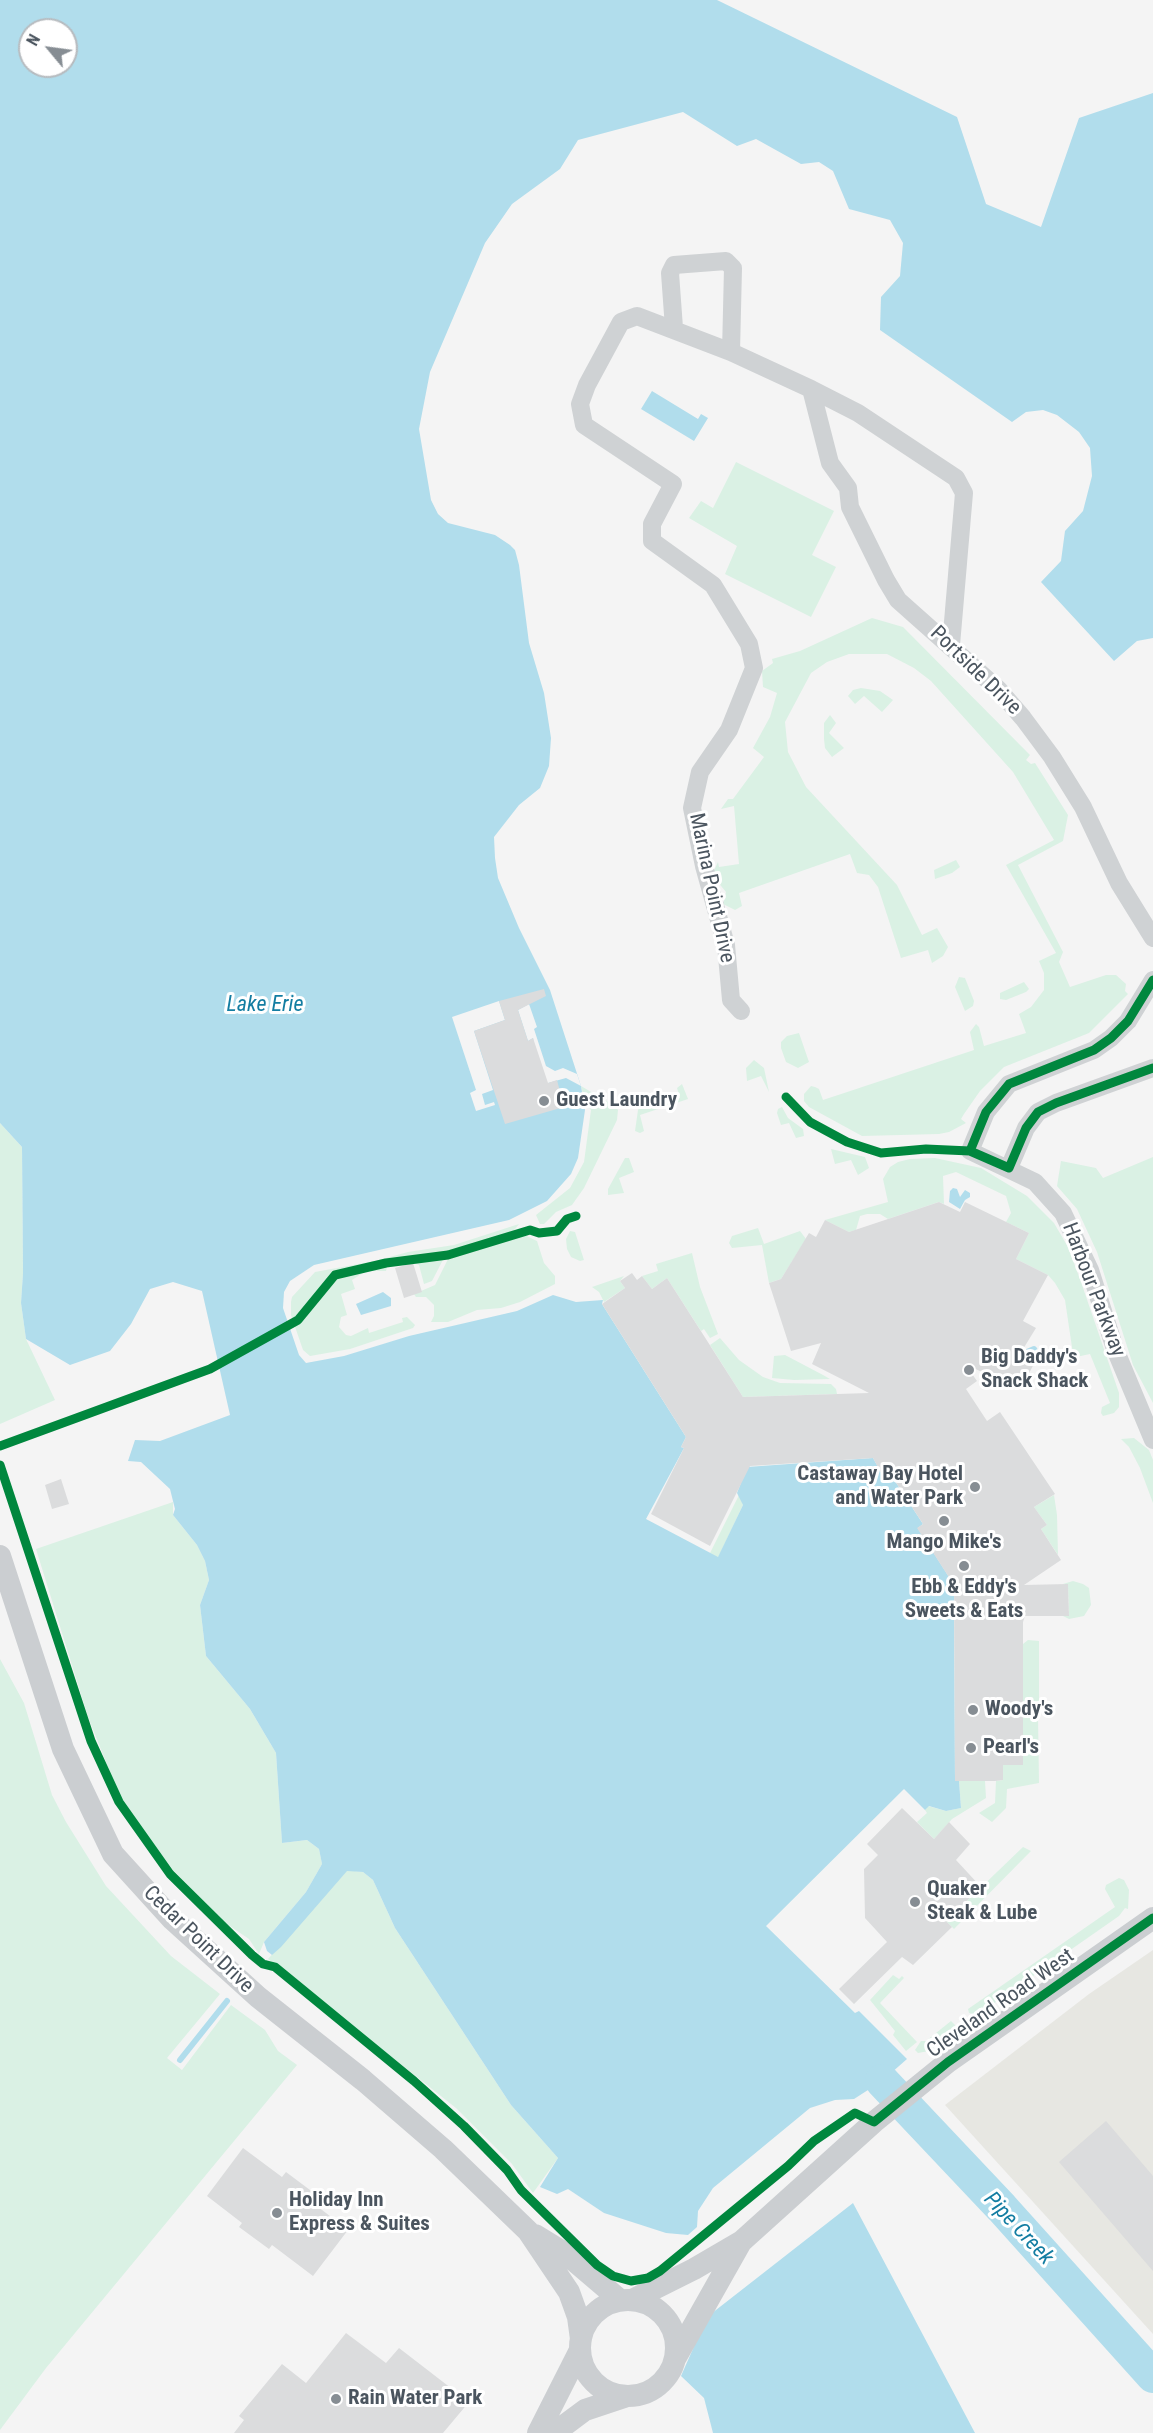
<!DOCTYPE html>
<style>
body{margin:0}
#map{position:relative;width:1153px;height:2433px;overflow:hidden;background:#f4f4f4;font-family:"Roboto Condensed",sans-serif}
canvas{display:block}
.north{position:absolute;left:18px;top:18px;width:60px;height:60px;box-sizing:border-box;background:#fff;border:2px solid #b7bbbf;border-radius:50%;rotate:299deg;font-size:16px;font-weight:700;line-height:24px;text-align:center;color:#4b555f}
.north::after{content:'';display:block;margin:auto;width:21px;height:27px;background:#868d93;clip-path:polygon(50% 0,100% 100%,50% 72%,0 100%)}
</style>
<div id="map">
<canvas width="1153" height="2433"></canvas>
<div class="north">N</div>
</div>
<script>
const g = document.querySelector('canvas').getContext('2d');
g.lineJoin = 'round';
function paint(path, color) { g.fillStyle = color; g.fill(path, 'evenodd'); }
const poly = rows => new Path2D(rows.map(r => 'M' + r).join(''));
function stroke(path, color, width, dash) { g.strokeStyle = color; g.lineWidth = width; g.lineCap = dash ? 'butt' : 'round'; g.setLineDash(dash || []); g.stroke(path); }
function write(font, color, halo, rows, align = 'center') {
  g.font = font + ' "Roboto Condensed",sans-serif'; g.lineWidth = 6; g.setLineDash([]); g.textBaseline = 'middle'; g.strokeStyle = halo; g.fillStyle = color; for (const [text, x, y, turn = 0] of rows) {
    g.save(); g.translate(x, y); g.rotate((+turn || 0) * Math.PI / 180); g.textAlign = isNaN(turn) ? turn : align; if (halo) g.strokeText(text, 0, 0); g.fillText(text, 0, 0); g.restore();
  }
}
paint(poly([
 [1153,1950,1153,2334,945,2105,1089,1994]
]), '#e7e7e2');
paint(poly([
 [736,462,834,511,812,555,836,567,811,617,725,574,737,546,689,518,701,501,713,508],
 [872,618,903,627,1030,755,1026,760,1031,764,1035,763,1068,815,1063,841,1018,865,1063,952,1059,962,1070,987,1106,975,1116,975,1126,984,1125,991,1128,994,1089,1033,1004,1067,980,1091,964,1114,961,1119,966,1123,949,1132,939,1134,862,1136,809,1107,804,1101,804,1094,811,1086,815,1087,819,1089,823,1100,974,1050,970,1032,976,1024,979,1027,984,1046,1026,1033,1019,1014,1031,1007,1044,990,1044,973,1039,961,1056,953,1006,865,1054,840,1013,772,931,681,914,668,887,654,849,654,827,662,811,673,785,722,788,752,806,787,897,885,922,935,937,928,948,947,943,956,932,963,928,950,901,958,878,887,869,875,857,873,850,854,739,893,742,906,735,910,723,904,726,892,712,875,718,862,719,867,739,864,734,806,721,809,728,799,733,799,764,757,753,748,770,717,777,693,763,687,762,671,773,663,772,659,800,651],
 [861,688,880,691,893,700,882,712,864,696,855,704,848,696,853,690],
 [830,715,836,723,829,733,844,748,832,757,825,748,824,739,824,723],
 [956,860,960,867,952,873,935,879,934,870],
 [959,977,965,978,974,1001,973,1006,965,1011,955,987],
 [1024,982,1029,989,1026,992,1006,1000,1000,999,1000,993],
 [799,1033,809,1062,798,1068,786,1062,781,1048,781,1042,787,1036],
 [754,1060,764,1068,769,1092,761,1076,747,1081,746,1068],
 [682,1084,688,1099,640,1115,644,1131,640,1133,635,1131,638,1110,644,1099,650,1097,656,1106,680,1098,677,1088],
 [581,1086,615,1106,618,1110,617,1120,584,1188,572,1205,556,1212,544,1224,540,1224,536,1215,570,1188,584,1162,591,1110,585,1103],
 [782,1107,788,1118,803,1129,804,1136,796,1138,789,1123,781,1125,777,1113,778,1109],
 [0,1123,22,1147,23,1273,21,1303,26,1339,55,1400,0,1424],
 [831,1149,865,1157,869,1168,858,1175,851,1160,835,1164],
 [1153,1157,1153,1403,1133,1365,1097,1252,1077,1209,1057,1186,1061,1161,1096,1168,1103,1178],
 [625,1158,629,1158,634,1172,619,1178,624,1193,608,1195,608,1189],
 [935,1158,981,1168,1027,1196,1054,1223,1068,1247,1081,1282,1119,1393,1119,1407,1114,1413,1103,1416,1101,1413,1102,1407,1110,1403,1090,1354,1076,1357,1073,1354,1065,1300,1055,1283,1048,1275,1016,1259,1029,1233,1006,1222,1011,1213,1006,1196,956,1172,943,1176,944,1204,939,1202,888,1219,880,1214,867,1214,860,1216,856,1230,849,1232,825,1220,888,1202,883,1179,890,1167,898,1162,910,1159],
 [519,1224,512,1233,446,1254,432,1281,424,1284,419,1265,413,1263,387,1267,386,1271,366,1271,352,1280,355,1289,341,1294,347,1315,341,1317,339,1327,346,1335,351,1336,368,1328,369,1333,403,1322,402,1318,407,1317,415,1325,413,1328,350,1349,310,1356,303,1350,291,1315,291,1302,292,1297,315,1272,375,1261,408,1252,454,1245],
 [758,1228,764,1244,800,1231,806,1239,781,1279,769,1283,762,1245,732,1248,729,1243,732,1236],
 [570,1231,575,1232,584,1260,580,1261,571,1257,567,1249,566,1239],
 [522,1234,537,1241,544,1263,555,1276,555,1284,520,1302,501,1308,477,1310,448,1322,431,1322,434,1316,434,1305,426,1297,416,1297,414,1294,435,1285,449,1257],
 [692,1253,700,1287,718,1334,710,1338,704,1329,701,1331,667,1278,652,1289,642,1276,658,1271,656,1264],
 [624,1276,620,1281,625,1288,604,1302,599,1292,592,1287],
 [720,1338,739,1360,763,1377,780,1383,831,1384,836,1389,837,1394,743,1397,710,1345],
 [785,1355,823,1375,830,1379,794,1380,772,1378,774,1356],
 [1134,1438,1149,1450,1153,1460,1153,1503,1140,1468,1129,1447,1121,1439],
 [739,1495,743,1505,718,1558,710,1553],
 [1054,1495,1057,1515,1058,1555,1041,1529,1047,1525,1034,1507],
 [173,1502,173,1515,197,1545,205,1561,209,1580,200,1605,206,1656,250,1709,276,1753,282,1843,307,1840,319,1849,322,1864,306,1892,264,1942,259,1954,249,1939,224,1922,174,1871,122,1802,88,1717,36,1549],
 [1073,1581,1083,1584,1089,1588,1091,1605,1084,1616,1069,1619,1063,1616,1069,1616,1068,1585,1063,1584],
 [1028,1640,1039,1641,1039,1710,1022,1710,1023,1644],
 [0,1659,24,1703,52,1795,66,1822,106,1886,171,1956,220,1994,167,2058,182,2070,231,2005,265,2030,278,2051,297,2065,46,2368,0,2430],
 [1038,1715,1039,1783,1007,1789,1006,1808,992,1822,979,1813,995,1803,996,1781,1003,1780,1003,1765,1023,1765,1022,1716],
 [959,1781,985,1781,986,1798,952,1819,934,1839,917,1822,927,1813,925,1810,928,1806,946,1811,961,1808],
 [1023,1847,1031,1851,954,1929,946,1921],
 [347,1870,363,1872,373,1880,395,1928,511,2105,558,2158,533,2193,512,2164,456,2108,268,1959],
 [1119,1878,1124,1880,1129,1890,1128,1909,1125,1908,1119,1916,983,2011,977,2015,969,2013,968,2009,1115,1907,1105,1889,1106,1885],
 [893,1975,899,1979,902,1976,904,1978,880,2003,917,2042,906,2051,893,2035,895,2031,870,2000],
 [951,2021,955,2025,951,2035,929,2051,918,2053,915,2050,921,2041,926,2041]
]), '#daf1e4');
paint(poly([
 [0,0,717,0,957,117,986,204,1041,227,1079,118,1153,93,1153,638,1137,641,1114,661,1041,582,1061,561,1065,531,1083,511,1092,476,1090,448,1079,432,1057,415,1043,410,1026,412,1012,422,880,330,881,297,900,276,903,243,890,220,849,209,833,171,819,162,801,164,756,139,737,146,683,112,578,140,560,169,512,204,485,243,430,372,419,429,431,500,438,514,448,523,495,535,510,545,515,550,519,565,529,643,544,693,551,738,549,766,540,788,519,805,494,837,495,858,498,878,519,928,550,990,581,1086,585,1110,578,1158,571,1174,547,1201,509,1220,314,1265,290,1281,284,1292,283,1308,299,1355,306,1363,344,1356,409,1336,517,1311,553,1295,576,1302,603,1300,602,1304,686,1437,681,1447,684,1448,646,1519,718,1557,743,1505,737,1493,747,1467,873,1458,886,1481,893,1478,923,1524,918,1528,954,1585,955,1781,959,1781,961,1808,946,1811,929,1806,925,1810,904,1789,766,1926,855,2013,859,2011,907,2059,882,2081,854,2099,835,2100,810,2108,713,2188,698,2211,697,2227,688,2235,666,2233,604,2213,568,2189,557,2194,540,2187,558,2158,511,2105,395,1928,373,1880,363,1872,347,1871,281,1947,272,1955,267,1951,264,1942,306,1892,322,1864,319,1849,307,1840,282,1843,276,1753,250,1709,206,1656,200,1605,209,1580,205,1561,197,1545,173,1515,175,1509,170,1489,141,1462,128,1461,135,1440,160,1441,230,1415,202,1291,173,1282,150,1289,131,1324,110,1351,70,1365,26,1339,21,1303,23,1273,22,1147,0,1123],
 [30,30,66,30,66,66,30,66],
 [652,391,698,419,701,414,708,418,694,441,641,409],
 [953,1188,957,1189,960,1197,965,1190,970,1193,970,1197,965,1200,960,1209,949,1202,950,1191],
 [383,1292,391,1298,391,1306,361,1315,356,1304],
 [853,2203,975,2433,713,2433,704,2398,681,2376,707,2317]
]), '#b1ddec');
paint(poly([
 [499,1001,505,1020,474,1031,493,1090,482,1094,485,1105,494,1102,495,1105,476,1111,470,1093,476,1090,452,1017],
 [529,1004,537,1027,534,1029,546,1066,555,1071,563,1068,577,1074,581,1086,566,1078,541,1085,533,1038,528,1041,518,1010]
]), '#f4f4f4');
stroke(poly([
 [1020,1355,1034,1349,1038,1356,1033,1362],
 [180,2060,227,2001]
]), '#b1ddec', 6);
stroke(poly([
 [882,2081,1002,2208,1153,2376]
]), '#b1ddec', 34);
paint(poly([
 [544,989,546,996,518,1010,528,1041,533,1038,548,1083,557,1080,564,1107,505,1124,474,1031,505,1020,499,1001],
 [939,1202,960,1212,965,1202,1029,1233,1016,1259,1048,1275,1023,1321,1036,1328,1020,1354,1035,1362,1020,1390,965,1364,977,1381,966,1389,987,1421,1000,1412,1055,1494,1034,1507,1047,1525,1041,1529,1061,1560,1024,1585,1068,1584,1069,1616,1025,1616,1023,1622,1023,1765,1003,1765,1003,1780,995,1781,955,1781,954,1585,917,1528,923,1524,893,1478,886,1482,873,1458,750,1466,710,1546,651,1514,684,1448,681,1447,686,1437,602,1304,625,1288,620,1281,632,1273,637,1280,642,1276,652,1289,667,1278,743,1397,869,1393,812,1364,821,1343,791,1351,769,1283,781,1279,809,1233,816,1237,825,1220,849,1232],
 [413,1263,422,1292,404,1298,395,1268],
 [61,1479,69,1504,52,1509,45,1485],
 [902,1808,934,1839,949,1822,970,1844,956,1860,981,1887,946,1921,952,1927,913,1965,902,1957,854,2004,839,1989,887,1942,865,1918,864,1869,878,1855,867,1844],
 [1106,2121,1153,2176,1153,2271,1059,2162],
 [243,2148,282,2177,286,2172,318,2196,313,2203,348,2230,313,2276,272,2245,269,2249,239,2227,242,2223,207,2196],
 [346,2333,386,2363,399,2348,469,2402,443,2433,234,2433,244,2420,239,2416,282,2364,306,2383]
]), '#dbdcdd');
stroke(poly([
 [674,328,670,273,674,265,726,261,733,268,731,352],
 [811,389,858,413,956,478,964,493,951,645],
 [1153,980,1128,1021,1111,1038,1094,1050,1009,1084,986,1112,970,1151,1035,1182,1063,1213,1090,1270,1115,1349,1153,1440],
 [741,1011,731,1000,726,945,704,866,692,808,700,772,729,730,754,668,749,644,713,585,652,541,652,524,673,484,584,425,580,404,587,385,621,322,637,316,731,352,811,389,830,463,848,488,850,507,886,580,898,600,998,689,1023,718,1052,757,1083,807,1119,883,1153,938],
 [1009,1168,1026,1128,1038,1112,1056,1103,1153,1068]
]), '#cfd2d4', 18);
stroke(poly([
 [0,1556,63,1749,113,1854,172,1919,258,1997,363,2080,443,2149,528,2231,569,2292,578,2317,581,2339],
 [535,2235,566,2254,620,2300],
 '580 2348a48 48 0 1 1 96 0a48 48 0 1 1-96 0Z',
 [632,2300,694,2269,742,2241,874,2122,948,2062,1153,1918],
 [676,2357,741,2242],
 [538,2433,580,2350],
 [554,2433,585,2410,624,2397]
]), '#cbced1', 22);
stroke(poly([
 [786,1097,810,1122,847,1142,881,1153,926,1149,970,1151,1009,1168,1026,1128,1038,1112,1056,1103,1153,1068],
 [970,1151,986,1112,1009,1084,1094,1050,1111,1038,1128,1021,1153,980],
 [0,1446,210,1369,298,1320,335,1275,386,1263,448,1255,530,1230,539,1233,557,1231,567,1219,576,1216],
 [0,1465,91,1741,119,1802,170,1874,252,1955,263,1964,275,1967,414,2081,464,2126,507,2170,521,2190,597,2265,613,2276,631,2281,648,2278,660,2271,788,2166,814,2141,855,2113,874,2122,948,2062,1153,1918]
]), '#00873e', 9);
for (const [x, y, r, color] of [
 [544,1101,6,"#868d93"],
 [969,1370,6,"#868d93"],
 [975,1487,6,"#868d93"],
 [944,1521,6,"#868d93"],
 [964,1566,6,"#868d93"],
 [973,1710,6,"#868d93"],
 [971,1748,6,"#868d93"],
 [915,1902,6,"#868d93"],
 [277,2213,6,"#868d93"],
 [336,2399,6,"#868d93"]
]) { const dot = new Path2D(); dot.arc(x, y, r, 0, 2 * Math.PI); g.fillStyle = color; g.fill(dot); stroke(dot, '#fff', 2); }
write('21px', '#4b555f', '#fff', [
 ["Portside Drive",975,671,44],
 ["Marina Point Drive",711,888,78],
 ["Harbour Parkway",1093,1290,69],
 ["Cedar Point Drive",198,1940,44],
 ["Cleveland Road West",1001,2004,-35]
]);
write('bold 21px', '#4b555f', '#fff', [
 ["Guest Laundry",556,1101],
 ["Big Daddy's",981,1358],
 ["Snack Shack",981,1382],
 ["Castaway Bay Hotel",963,1475,"right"],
 ["and Water Park",963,1499,"right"],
 ["Mango Mike's",944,1543,"center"],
 ["Ebb & Eddy's",964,1588,"center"],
 ["Sweets & Eats",964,1612,"center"],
 ["Woody's",985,1710],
 ["Pearl's",983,1748],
 ["Quaker",927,1890],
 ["Steak & Lube",927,1914],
 ["Holiday Inn",289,2201],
 ["Express & Suites",289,2225],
 ["Rain Water Park",348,2399]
], 'left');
write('italic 22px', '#137da2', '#fff', [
 ["Lake Erie",265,1005],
 ["Pipe Creek",1018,2229,47]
]);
</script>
